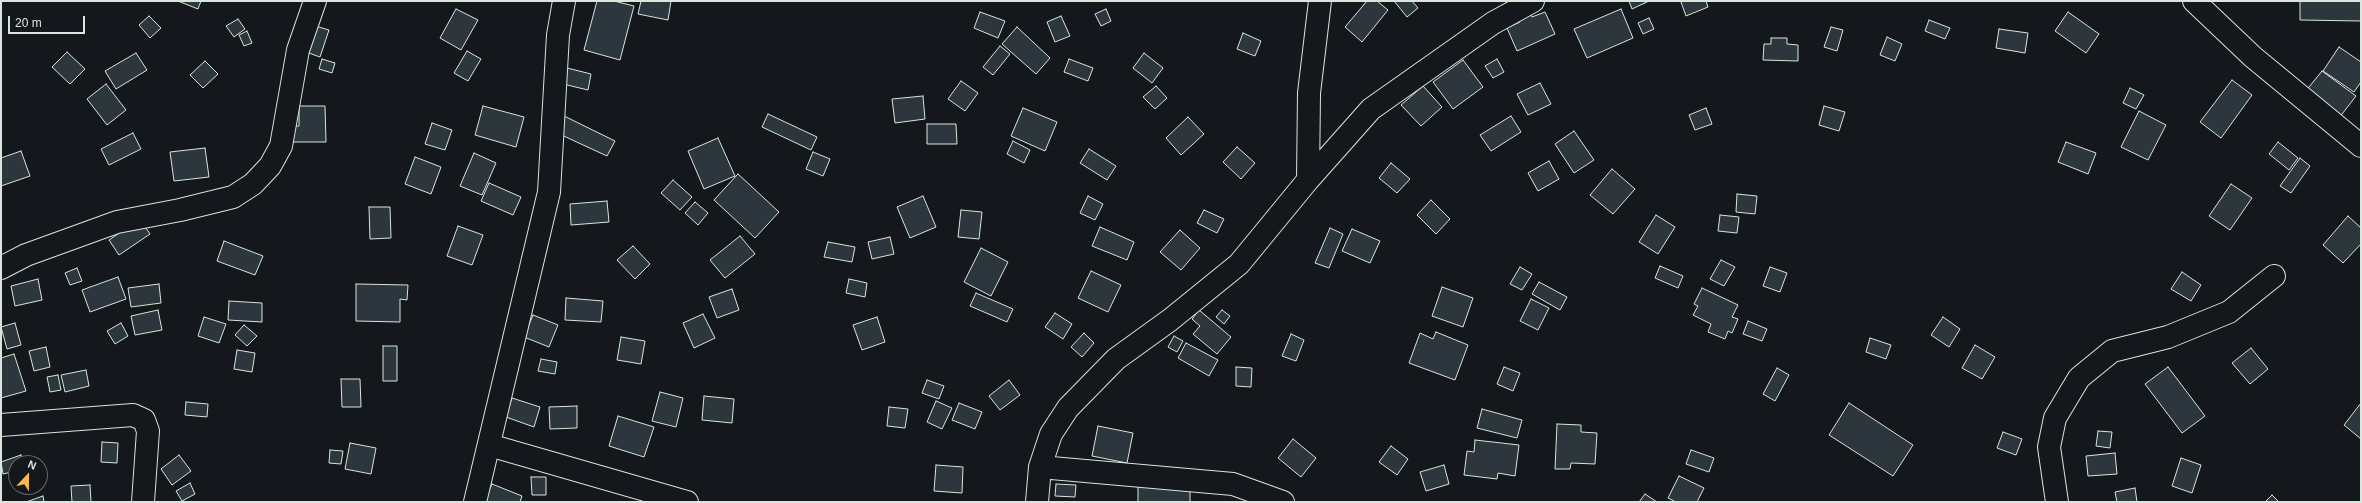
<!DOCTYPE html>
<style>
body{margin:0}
#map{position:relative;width:2362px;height:503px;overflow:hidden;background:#14181c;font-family:Helvetica,sans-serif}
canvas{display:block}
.frame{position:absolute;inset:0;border:2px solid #d8e6dc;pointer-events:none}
.north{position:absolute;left:8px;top:455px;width:40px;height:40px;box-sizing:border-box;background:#14181c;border:1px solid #626a69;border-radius:50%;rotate:22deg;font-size:11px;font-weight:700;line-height:16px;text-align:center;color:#d8e6dc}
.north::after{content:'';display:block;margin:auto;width:14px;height:18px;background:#ffb74d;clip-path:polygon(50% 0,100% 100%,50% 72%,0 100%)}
.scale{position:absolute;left:8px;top:16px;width:77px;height:18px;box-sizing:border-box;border:2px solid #d8e6dc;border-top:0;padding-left:5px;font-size:12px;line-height:14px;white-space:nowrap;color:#d8e6dc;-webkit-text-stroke:3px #14181c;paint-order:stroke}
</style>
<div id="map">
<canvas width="2362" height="503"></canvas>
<div class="frame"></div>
<div class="north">N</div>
<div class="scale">20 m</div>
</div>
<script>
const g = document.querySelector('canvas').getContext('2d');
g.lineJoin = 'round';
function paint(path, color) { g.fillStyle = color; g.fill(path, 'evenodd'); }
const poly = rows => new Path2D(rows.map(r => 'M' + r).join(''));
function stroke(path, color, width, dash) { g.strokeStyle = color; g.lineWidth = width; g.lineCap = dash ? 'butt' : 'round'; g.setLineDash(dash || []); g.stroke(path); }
const building = poly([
 [178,1,201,1,198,9,178,1],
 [597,1,614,1,634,6,620,60,584,50,597,1],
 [641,1,671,1,668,20,638,14,641,1],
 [1367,1,1377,1,1388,10,1362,42,1345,27,1367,1],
 [1394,1,1412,1,1418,8,1407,17,1394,1],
 [1629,1,1649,1,1632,9,1629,1],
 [1684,1,1706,1,1708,7,1686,16,1681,2,1684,1],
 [2300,1,2361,1,2361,21,2300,20,2300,1],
 [456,9,478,20,461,50,440,38,456,9],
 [1106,9,1111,21,1101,26,1095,14,1106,9],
 [1621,9,1633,38,1587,58,1574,29,1621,9],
 [1529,11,1532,17,1545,12,1555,34,1517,51,1507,28,1520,22,1517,16,1529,11],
 [980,12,1005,21,998,38,974,28,980,12],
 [2068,12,2099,34,2086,53,2055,31,2068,12],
 [149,16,161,28,150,38,139,25,149,16],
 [1061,16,1070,36,1055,42,1047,22,1061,16],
 [1649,18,1654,29,1643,34,1638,23,1649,18],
 [238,19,245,29,234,37,226,26,238,19],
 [1929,20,1950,28,1945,39,1925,31,1929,20],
 [312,25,329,30,320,57,303,51,312,25],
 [1017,27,1050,58,1036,74,1002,44,1017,27],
 [1831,27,1843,30,1837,51,1824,47,1831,27],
 [1999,29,2028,33,2025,53,1996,48,1999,29],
 [247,31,252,43,244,46,239,35,247,31],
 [1243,33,1261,41,1255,56,1237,49,1243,33],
 [1887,37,1902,44,1895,61,1880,55,1887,37],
 [1771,38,1787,38,1787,44,1798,45,1798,61,1763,60,1764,44,1771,44,1771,38],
 [1000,46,1010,54,993,75,983,67,1000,46],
 [2339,47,2361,62,2361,82,2354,92,2323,71,2339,47],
 [467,51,481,59,468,81,454,73,467,51],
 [67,52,85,69,70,84,52,67,67,52],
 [136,53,147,70,116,89,105,71,136,53],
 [1144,53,1163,68,1152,83,1133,68,1144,53],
 [322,59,335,63,332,73,319,69,322,59],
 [1069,59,1093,68,1088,81,1064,72,1069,59],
 [1497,59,1504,72,1493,78,1485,66,1497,59],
 [1463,60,1483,87,1453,109,1433,82,1463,60],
 [205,61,218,74,203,88,190,75,205,61],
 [567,68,591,74,588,90,563,84,567,68],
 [2322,71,2356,96,2339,118,2305,92,2322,71],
 [2232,80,2252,95,2221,138,2200,122,2232,80],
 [961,81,978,93,965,111,948,99,961,81],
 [1540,83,1551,104,1528,115,1517,94,1540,83],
 [106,84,126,110,107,125,87,99,106,84],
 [1156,86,1167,98,1155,109,1143,97,1156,86],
 [1423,86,1442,107,1421,126,1401,105,1423,86],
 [2130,88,2144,95,2136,109,2123,103,2130,88],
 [923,96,925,119,895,123,892,99,923,96],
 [299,106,325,106,326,142,291,142,291,126,299,126,299,106],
 [483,106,524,117,516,147,475,135,483,106],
 [1824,106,1845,112,1839,131,1819,125,1824,106],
 [1023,108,1057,122,1045,151,1011,136,1023,108],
 [1706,108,1712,124,1695,130,1689,115,1706,108],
 [2139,111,2166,125,2148,160,2121,147,2139,111],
 [768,114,817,137,811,150,762,127,768,114],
 [562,115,615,141,607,156,555,132,562,115],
 [1511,116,1521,132,1491,151,1480,135,1511,116],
 [1188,117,1204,134,1181,155,1166,138,1188,117],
 [432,123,452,130,445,150,425,144,432,123],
 [927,124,956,124,957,144,927,144,927,124],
 [1574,131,1594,160,1574,173,1555,144,1574,131],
 [133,133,141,149,109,165,101,149,133,133],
 [718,138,735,176,704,189,688,151,718,138],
 [1013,141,1030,150,1024,163,1007,154,1013,141],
 [2066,142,2096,153,2088,174,2058,162,2066,142],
 [2278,142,2298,158,2289,170,2269,154,2278,142],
 [1237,147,1255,163,1241,179,1223,162,1237,147],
 [205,148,209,177,174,181,170,152,205,148],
 [1089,149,1116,166,1107,180,1080,163,1089,149],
 [21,151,30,176,1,186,1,158,21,151],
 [813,152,830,159,823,176,806,169,813,152],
 [474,153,496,163,482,195,460,186,474,153],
 [415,157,441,167,431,194,405,184,415,157],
 [2300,158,2310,166,2291,193,2280,186,2300,158],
 [1549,161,1559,179,1538,191,1528,173,1549,161],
 [1391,163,1410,179,1397,193,1379,178,1391,163],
 [1612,169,1635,189,1613,214,1590,195,1612,169],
 [738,174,779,212,755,238,714,200,738,174],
 [673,180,692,197,680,210,661,193,673,180],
 [489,183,521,197,513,215,481,201,489,183],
 [2231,184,2252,198,2230,230,2209,216,2231,184],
 [1737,194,1757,196,1755,214,1736,212,1737,194],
 [923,196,936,227,910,238,897,207,923,196],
 [1088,196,1103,204,1095,220,1080,213,1088,196],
 [1431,200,1450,219,1436,234,1417,215,1431,200],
 [607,201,609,222,571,225,570,204,607,201],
 [695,202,708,213,698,225,685,213,695,202],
 [369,207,390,207,391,238,370,239,369,207],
 [961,210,982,212,979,239,958,237,961,210],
 [1204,210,1224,219,1217,233,1197,223,1204,210],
 [1656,215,1675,227,1658,254,1639,242,1656,215],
 [1720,215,1739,217,1737,233,1718,231,1720,215],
 [2348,216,2361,228,2361,244,2343,263,2323,245,2348,216],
 [140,219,150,234,119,255,109,240,140,219],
 [458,226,483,235,472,265,447,256,458,226],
 [1100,227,1134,242,1127,260,1092,246,1100,227],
 [1330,228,1343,234,1329,268,1315,263,1330,228],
 [1352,229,1380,241,1370,263,1342,251,1352,229],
 [1180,230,1200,248,1181,270,1160,252,1180,230],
 [740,236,755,254,725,278,710,260,740,236],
 [890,237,894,254,872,259,868,242,890,237],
 [224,241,263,256,255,275,217,261,224,241],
 [828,242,855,247,852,262,824,257,828,242],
 [633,246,650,264,635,279,617,260,633,246],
 [981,248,1008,262,991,296,964,282,981,248],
 [1721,260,1735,267,1724,286,1710,279,1721,260],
 [1660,266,1683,276,1678,288,1655,278,1660,266],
 [1520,267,1532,274,1522,290,1510,284,1520,267],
 [1770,267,1787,273,1780,292,1763,286,1770,267],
 [77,268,82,281,70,285,65,273,77,268],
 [1091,271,1121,285,1108,312,1078,298,1091,271],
 [2182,272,2201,285,2191,301,2171,289,2182,272],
 [118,277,126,299,90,312,82,290,118,277],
 [38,279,42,300,15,306,11,286,38,279],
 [849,279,867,283,865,297,846,293,849,279],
 [1539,282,1567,297,1560,310,1532,294,1539,282],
 [159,284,161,303,131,307,128,288,159,284],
 [356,284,408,285,407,300,400,299,400,322,356,321,356,284],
 [1442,287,1473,298,1463,327,1432,316,1442,287],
 [1702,288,1738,305,1732,317,1738,319,1732,333,1728,331,1725,339,1708,332,1711,324,1693,315,1698,306,1694,304,1702,288],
 [732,289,739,310,717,318,709,297,732,289],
 [976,293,1013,309,1007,322,970,306,976,293],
 [566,298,603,301,601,322,565,320,566,298],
 [1531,299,1549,308,1538,330,1520,321,1531,299],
 [229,301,262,303,262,322,228,320,229,301],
 [158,310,162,330,135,335,131,316,158,310],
 [1199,310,1231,337,1217,354,1193,334,1200,326,1192,319,1199,310],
 [1222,310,1230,316,1224,324,1216,317,1222,310],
 [1055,313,1072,324,1063,339,1045,327,1055,313],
 [703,314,715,338,694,348,683,323,703,314],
 [533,315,558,325,549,347,524,337,533,315],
 [204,317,226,324,219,343,198,336,204,317],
 [877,317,885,342,862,350,853,325,877,317],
 [1943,317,1960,329,1949,347,1931,335,1943,317],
 [1748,321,1767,329,1762,341,1743,334,1748,321],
 [15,323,21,345,7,349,1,327,15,323],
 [121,323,128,336,115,344,107,331,121,323],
 [244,325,257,336,247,346,235,335,244,325],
 [1436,332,1468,345,1455,380,1409,363,1420,333,1433,339,1436,332],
 [1084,333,1094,343,1082,357,1071,347,1084,333],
 [1291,334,1304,340,1296,361,1282,356,1291,334],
 [1174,336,1183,341,1177,352,1168,347,1174,336],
 [621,337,645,341,641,364,617,360,621,337],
 [1870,338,1891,345,1886,359,1866,352,1870,338],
 [1186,343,1218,360,1209,376,1178,358,1186,343],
 [1975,345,1995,357,1982,379,1962,368,1975,345],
 [383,346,397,346,397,381,383,381,383,346],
 [46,347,50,367,34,371,29,351,46,347],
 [2251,348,2268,369,2250,384,2232,363,2251,348],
 [237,350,255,353,252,372,234,369,237,350],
 [14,354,26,391,1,398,1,358,14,354],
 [541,359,557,362,555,374,538,371,541,359],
 [1236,367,1252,368,1251,387,1236,386,1236,367],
 [1504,367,1520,373,1513,391,1497,384,1504,367],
 [2168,367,2205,416,2182,433,2145,384,2168,367],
 [1777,368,1789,375,1775,401,1763,394,1777,368],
 [86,370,89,386,65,392,61,375,86,370],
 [58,375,61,390,50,392,47,377,58,375],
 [341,379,360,379,361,407,342,407,341,379],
 [927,380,944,386,939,399,922,393,927,380],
 [1009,380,1020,395,1000,410,989,396,1009,380],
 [660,392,683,398,676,427,652,421,660,392],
 [704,396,734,399,732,423,702,420,704,396],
 [512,398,540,407,534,427,506,417,512,398],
 [936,401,952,408,942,429,927,422,936,401],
 [186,402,208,404,207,417,185,415,186,402],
 [959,403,982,412,975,429,952,420,959,403],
 [1849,403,1913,445,1893,476,1829,435,1849,403],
 [2361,403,2361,439,2344,425,2361,403],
 [577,406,577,428,550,429,549,407,577,406],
 [889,407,908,409,905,428,887,426,889,407],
 [1482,409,1522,420,1517,438,1477,428,1482,409],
 [618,416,654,427,644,457,609,446,618,416],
 [1557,424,1581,425,1581,432,1597,433,1595,464,1571,463,1570,469,1555,469,1557,424],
 [1098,426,1133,433,1127,463,1092,456,1098,426],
 [2098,431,2112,432,2110,448,2096,446,2098,431],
 [2003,432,2022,439,2016,455,1997,448,2003,432],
 [1293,439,1316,458,1301,477,1278,458,1293,439],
 [1475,440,1519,445,1515,476,1498,473,1497,479,1464,475,1467,451,1474,452,1475,440],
 [102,442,118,443,117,463,101,462,102,442],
 [350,443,376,448,371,474,345,469,350,443],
 [1391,446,1408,459,1397,475,1379,462,1391,446],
 [330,450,343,451,341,464,329,463,330,450],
 [1691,450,1714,458,1709,472,1686,464,1691,450],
 [2115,453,2117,474,2088,476,2086,456,2115,453],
 [21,455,23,463,16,463,16,471,3,474,1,462,21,455],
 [179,455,191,471,172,485,161,469,179,455],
 [2181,458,2201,465,2192,493,2172,486,2181,458],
 [936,465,963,467,962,493,934,491,936,465],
 [1444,465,1449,484,1426,491,1420,472,1444,465],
 [1679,476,1704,488,1697,502,1676,502,1668,498,1679,476],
 [531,477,546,477,546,495,532,495,531,477],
 [190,483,195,494,182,501,176,491,190,483],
 [492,484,522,496,520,502,484,502,492,484],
 [1056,484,1076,485,1075,497,1055,496,1056,484],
 [1138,484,1190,484,1190,502,1138,502,1138,484],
 [90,485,91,502,72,502,71,486,90,485],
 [2135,488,2137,502,2117,502,2115,492,2135,488],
 [1645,494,1657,502,1639,502,1645,494],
 [2272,495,2279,502,2265,502,2272,495],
 [43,496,44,502,26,502,43,496]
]);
paint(building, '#2c363c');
stroke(building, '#d8e6dc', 1);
const street = poly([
 [2194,1,2253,57,2361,146],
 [1308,180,1309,93,1320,1],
 [1,268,26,255,117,222,180,210,233,197,253,184,270,166,281,146,298,50,315,1],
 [1,425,133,415,144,420,148,431,143,502],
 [489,445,687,502],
 [1040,467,1233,484,1283,502],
 [475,502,549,192,558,35,564,1],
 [1037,502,1040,467,1051,434,1068,408,1116,359,1170,320,1239,264,1308,180,1371,109,1493,23,1533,1],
 [2057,502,2049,447,2055,418,2079,378,2112,351,2168,337,2229,312,2274,276]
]);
stroke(street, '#d8e6dc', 24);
stroke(street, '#14181c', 22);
</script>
